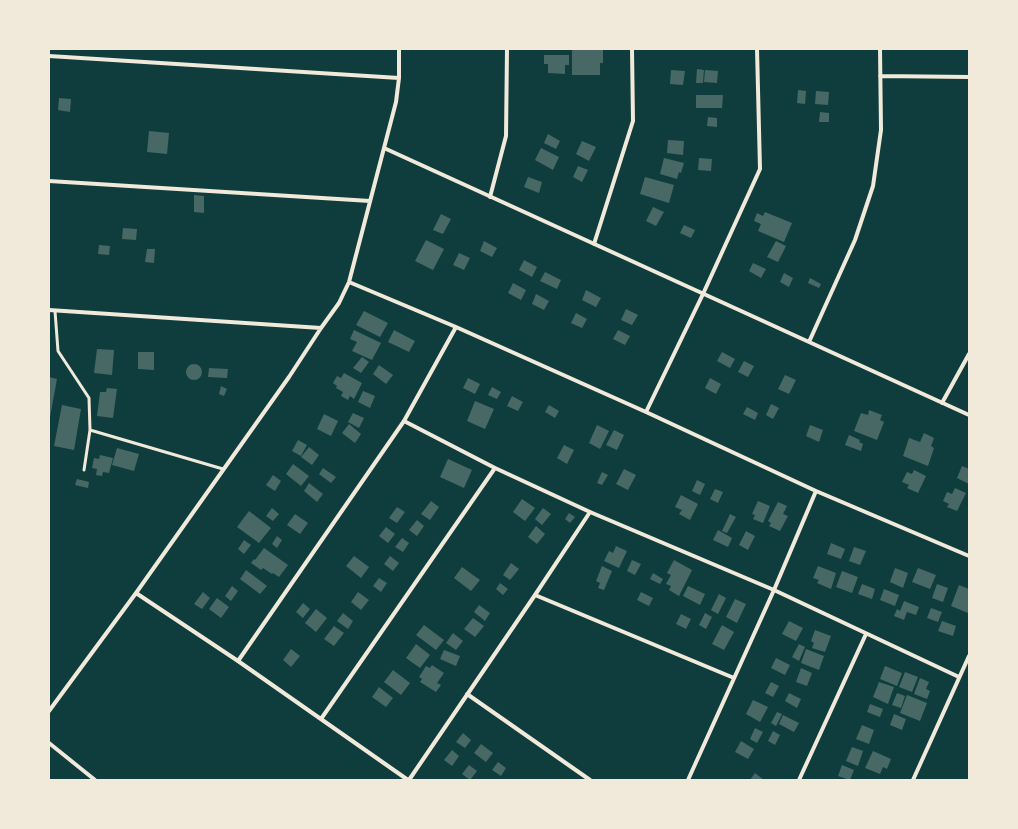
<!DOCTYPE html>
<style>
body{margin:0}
#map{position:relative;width:1018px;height:829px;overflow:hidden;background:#0f3d3e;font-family:"Varela Round",sans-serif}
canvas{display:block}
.frame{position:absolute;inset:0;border:50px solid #f1e9da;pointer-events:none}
</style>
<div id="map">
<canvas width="1018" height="829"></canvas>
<div class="frame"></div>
</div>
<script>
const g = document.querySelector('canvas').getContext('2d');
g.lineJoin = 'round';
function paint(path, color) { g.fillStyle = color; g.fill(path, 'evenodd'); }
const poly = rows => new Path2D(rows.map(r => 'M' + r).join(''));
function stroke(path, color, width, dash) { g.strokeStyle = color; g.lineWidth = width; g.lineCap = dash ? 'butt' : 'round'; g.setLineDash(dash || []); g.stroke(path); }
paint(poly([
 [572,49,603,49,603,63,600,63,600,75,572,75],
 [544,55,569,55,569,65,565,65,565,74,548,73,548,64,544,64],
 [697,69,704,70,703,83,696,83],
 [671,70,685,71,683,85,670,84],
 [705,70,718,71,717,83,704,82],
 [798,90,806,91,805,104,797,103],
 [816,91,829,92,828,105,815,104],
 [696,95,723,95,722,108,696,108],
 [59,98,71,99,70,112,58,110],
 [820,112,829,113,829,122,819,122],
 [708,117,717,118,717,127,707,126],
 [149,131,169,133,167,154,147,152],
 [548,134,560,141,556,149,544,143],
 [668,140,684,141,683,155,667,153],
 [582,141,596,147,589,161,576,154],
 [541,148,559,157,553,170,535,160],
 [664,158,684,163,681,173,679,172,677,179,660,174],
 [699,158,712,159,711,171,698,170],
 [578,166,588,170,582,182,573,177],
 [528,177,542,182,539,193,524,187],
 [645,177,674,185,669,203,640,194],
 [194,195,204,196,204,213,194,212],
 [653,207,664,212,656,226,646,221],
 [765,212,792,223,784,242,758,231,761,224,754,221,757,213,763,216],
 [441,214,451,219,443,234,433,230],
 [684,225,695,230,691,238,680,233],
 [123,228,137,229,136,240,122,239],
 [426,240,444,249,433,270,415,261],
 [484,241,497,248,492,257,480,251],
 [776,241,786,246,778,262,767,257],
 [99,245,110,246,109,255,98,254],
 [147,249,155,249,154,263,145,262],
 [459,253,470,258,464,270,453,265],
 [524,260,537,267,532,277,519,270],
 [753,263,766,269,761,278,749,271],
 [545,272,561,280,557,289,540,281],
 [784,273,793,278,789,287,780,282],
 [810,278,821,284,819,288,808,283],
 [513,283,526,290,521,300,508,293],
 [586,290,601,298,596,307,582,300],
 [536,294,549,301,544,310,532,304],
 [626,309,638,315,632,325,621,320],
 [364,311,388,323,380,337,356,325],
 [576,313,587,319,582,328,571,323],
 [354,330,381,343,372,360,352,351,357,342,350,339],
 [394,330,415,341,409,352,388,342],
 [618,330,630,336,625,345,613,339],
 [97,349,114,350,112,375,94,373],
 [138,352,154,352,154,370,138,369],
 [722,352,735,359,730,368,717,361],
 [362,357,369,362,361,373,353,368],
 [744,361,754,366,748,377,738,372],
 '186 372a8 8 0 1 1 16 0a8 8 0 1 1-16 0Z',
 [379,365,393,375,386,384,373,374],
 [209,368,228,369,227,378,208,377],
 [344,373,362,383,354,399,350,396,348,400,341,396,343,392,336,388,337,386,333,383,337,376,341,378],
 [785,375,796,380,789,394,778,389],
 [49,377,57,379,50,417,49,417],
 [468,378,480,384,475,394,463,388],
 [710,378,721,384,716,394,705,388],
 [221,386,227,389,224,396,219,394],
 [492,387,501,392,497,399,488,395],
 [107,388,117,389,113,418,97,416,100,392,106,392],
 [363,391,375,396,370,408,358,402],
 [512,396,523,402,518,411,507,406],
 [475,401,494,409,485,429,467,421],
 [771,404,779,408,773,419,766,415],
 [62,405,81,409,74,450,54,446],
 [549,405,559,411,555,418,545,412],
 [747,407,758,413,755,420,743,414],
 [869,410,882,415,880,420,884,422,877,440,854,431,861,413,868,415],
 [353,413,364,418,359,428,348,422],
 [324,414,338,421,331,436,317,429],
 [349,424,361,434,355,443,342,433],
 [597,425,609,431,600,449,589,443],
 [810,425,823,430,819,442,806,436],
 [614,430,624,435,617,450,606,445],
 [924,433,934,438,931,446,934,448,928,466,903,456,909,438,920,442],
 [849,435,860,440,859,442,863,444,861,451,845,445],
 [298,440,307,445,301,456,292,451],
 [564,445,574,450,567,464,557,458],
 [309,447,319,455,312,465,301,457],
 [117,448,139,454,134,471,112,465],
 [100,455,113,458,109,473,103,472,102,476,96,475,97,469,92,468,94,458,99,459],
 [448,459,472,470,464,488,440,477],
 [293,464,309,476,301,486,286,474],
 [962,466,969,469,969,484,957,478],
 [323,468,336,477,331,483,319,474],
 [624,469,636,475,628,490,616,484],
 [914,470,926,476,918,493,907,488,909,485,902,482,907,472,912,474],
 [602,472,608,475,602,485,597,483],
 [273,475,281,481,275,491,266,485],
 [77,479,89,482,88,488,75,485],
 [697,480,705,484,700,495,692,491],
 [309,483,323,494,317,502,304,491],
 [955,488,966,493,957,511,947,507,949,504,943,501,947,492,952,494],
 [715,489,723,492,718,503,710,499],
 [681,495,698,504,690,520,679,514,682,510,675,507],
 [522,499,535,508,525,521,513,512],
 [431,501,439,507,430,520,421,514],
 [758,501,770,506,763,523,753,519,755,515,752,514],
 [778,502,787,506,783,514,788,516,780,531,769,526,771,523,768,521],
 [397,507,405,512,397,523,389,518],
 [272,508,279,514,273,521,266,516],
 [543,508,551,514,542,525,535,519],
 [249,511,271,528,259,543,237,527],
 [569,513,575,517,570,523,565,519],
 [295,514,308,523,300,534,287,525],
 [730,514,736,517,727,533,722,531],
 [417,520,424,526,417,536,409,530],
 [536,526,545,534,537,544,528,537],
 [386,527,395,534,388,543,379,536],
 [718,530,732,538,728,547,713,540],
 [746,531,755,536,748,550,739,545],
 [277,536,282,540,277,548,272,544],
 [402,538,409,543,403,552,395,547],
 [244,540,251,545,244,554,238,549],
 [831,543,845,549,841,559,827,554],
 [616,546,627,551,619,568,604,561,609,551,613,553],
 [854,547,866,551,860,565,849,561],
 [264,548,288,565,279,577,273,573,272,574,263,568,261,570,251,563,254,559,255,560],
 [354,556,369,567,361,578,346,566],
 [390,556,399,563,393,571,384,564],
 [632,560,641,564,635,575,627,571],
 [674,560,692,570,679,596,669,590,671,586,666,584,671,575,667,573],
 [511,563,519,569,510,580,503,575],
 [602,566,612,571,604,590,598,588,600,583,596,581],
 [818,566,836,573,831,589,817,583,819,580,813,578],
 [462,567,480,580,471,591,454,578],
 [895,568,908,573,903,588,890,582],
 [918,568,936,575,930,589,912,582],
 [246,570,267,586,260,594,240,579],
 [842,571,858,577,852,593,836,587],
 [653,573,663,579,660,584,650,579],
 [379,578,387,583,381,592,373,586],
 [500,583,508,589,503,595,496,589],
 [862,584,875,589,872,599,858,594],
 [937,584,948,588,943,602,932,598],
 [959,585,969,589,969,610,968,613,951,606],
 [232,586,238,591,231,601,225,596],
 [688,586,705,594,700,605,683,596],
 [884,589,899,595,895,606,880,600],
 [203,592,210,598,202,609,194,604],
 [358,592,369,600,361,610,351,602],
 [641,592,653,598,649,606,637,600],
 [719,594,726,598,718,614,711,610],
 [217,598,229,607,221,618,209,609],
 [735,599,746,604,737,623,726,617],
 [904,601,919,607,916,615,907,612,904,620,894,616,897,609,900,611],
 [303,603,310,609,303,618,296,612],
 [479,605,490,613,485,621,474,612],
 [931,608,942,612,938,622,927,618],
 [316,609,327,618,316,632,305,623],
 [343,613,353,621,348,629,337,621],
 [705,613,712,617,706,629,699,625],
 [681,614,691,619,686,629,676,624],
 [473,618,484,626,475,637,464,629],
 [789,621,803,628,796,641,782,634],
 [942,621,956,626,953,636,938,631],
 [424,625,444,640,436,650,416,635],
 [722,625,734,632,724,650,712,644],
 [334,626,344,633,334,646,324,639],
 [815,630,831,636,825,652,812,648,814,643,811,641],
 [453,633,463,641,456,650,446,643],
 [416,644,430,655,420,668,406,658],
 [799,644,805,647,799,661,792,657],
 [291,649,300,656,291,667,283,660],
 [806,649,824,656,819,670,801,663],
 [444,650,460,656,456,666,440,659],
 [776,658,790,665,785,675,771,668],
 [432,665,444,673,437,683,441,685,436,692,420,682,422,679,419,677,426,666,430,668],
 [885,666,902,673,897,686,880,679],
 [801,668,812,673,807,686,796,682],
 [393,670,410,683,401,695,384,682],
 [905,672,918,677,912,692,899,687],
 [920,678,929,682,926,689,930,691,927,699,914,694],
 [771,682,779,686,773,697,765,693],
 [879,682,894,687,888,704,873,697],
 [379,687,393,698,386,707,372,697],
 [789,693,801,699,797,708,785,701],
 [897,693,905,696,901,708,892,705],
 [907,695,927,703,920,721,900,713],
 [753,700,768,707,760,722,746,714],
 [870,704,883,709,880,717,867,712],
 [777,712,782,714,776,726,771,723],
 [894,714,906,719,902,730,890,725],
 [783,715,799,723,794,732,779,724],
 [862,725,874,730,869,744,856,739],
 [755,728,763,732,757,743,750,739],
 [773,731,780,735,775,745,768,741],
 [463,733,471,740,465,748,456,742],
 [741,741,754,749,748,759,735,752],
 [481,744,493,753,486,762,474,753],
 [852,747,863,751,858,766,846,761],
 [452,750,459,756,452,766,444,760],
 [873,751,891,759,887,769,883,767,880,774,865,768],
 [498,762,506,768,501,776,492,770],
 [469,765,477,771,470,780,462,774],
 [842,765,854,770,850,780,838,776],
 [755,773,764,780,750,780]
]), '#486865');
stroke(poly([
 [55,311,58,351,89,398,90,430,84,470],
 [90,430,223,469]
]), '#f1e9da', 3);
stroke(poly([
 [49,56,399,78],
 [880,76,969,77],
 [384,148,969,415],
 [49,181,370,201],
 [490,197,506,136,507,49],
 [594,244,633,121,632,49],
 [349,282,456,327,646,412,816,491,969,556],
 [49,310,321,328],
 [809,342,855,240,873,186,881,130,880,49],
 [942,403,969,354],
 [646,412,703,294,760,169,757,49],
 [404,421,495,468,590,512,774,590,959,677],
 [136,593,238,661,408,780],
 [535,595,734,678],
 [238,661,404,421,456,327],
 [467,694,590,780],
 [49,711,136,593,289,377,321,328,339,303,349,282,396,102,399,78,399,49],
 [321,719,495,468],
 [49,743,95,780],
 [409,780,535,595,590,512],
 [688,780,774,590,816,491],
 [799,780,866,634],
 [913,780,969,656]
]), '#f1e9da', 4);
</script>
